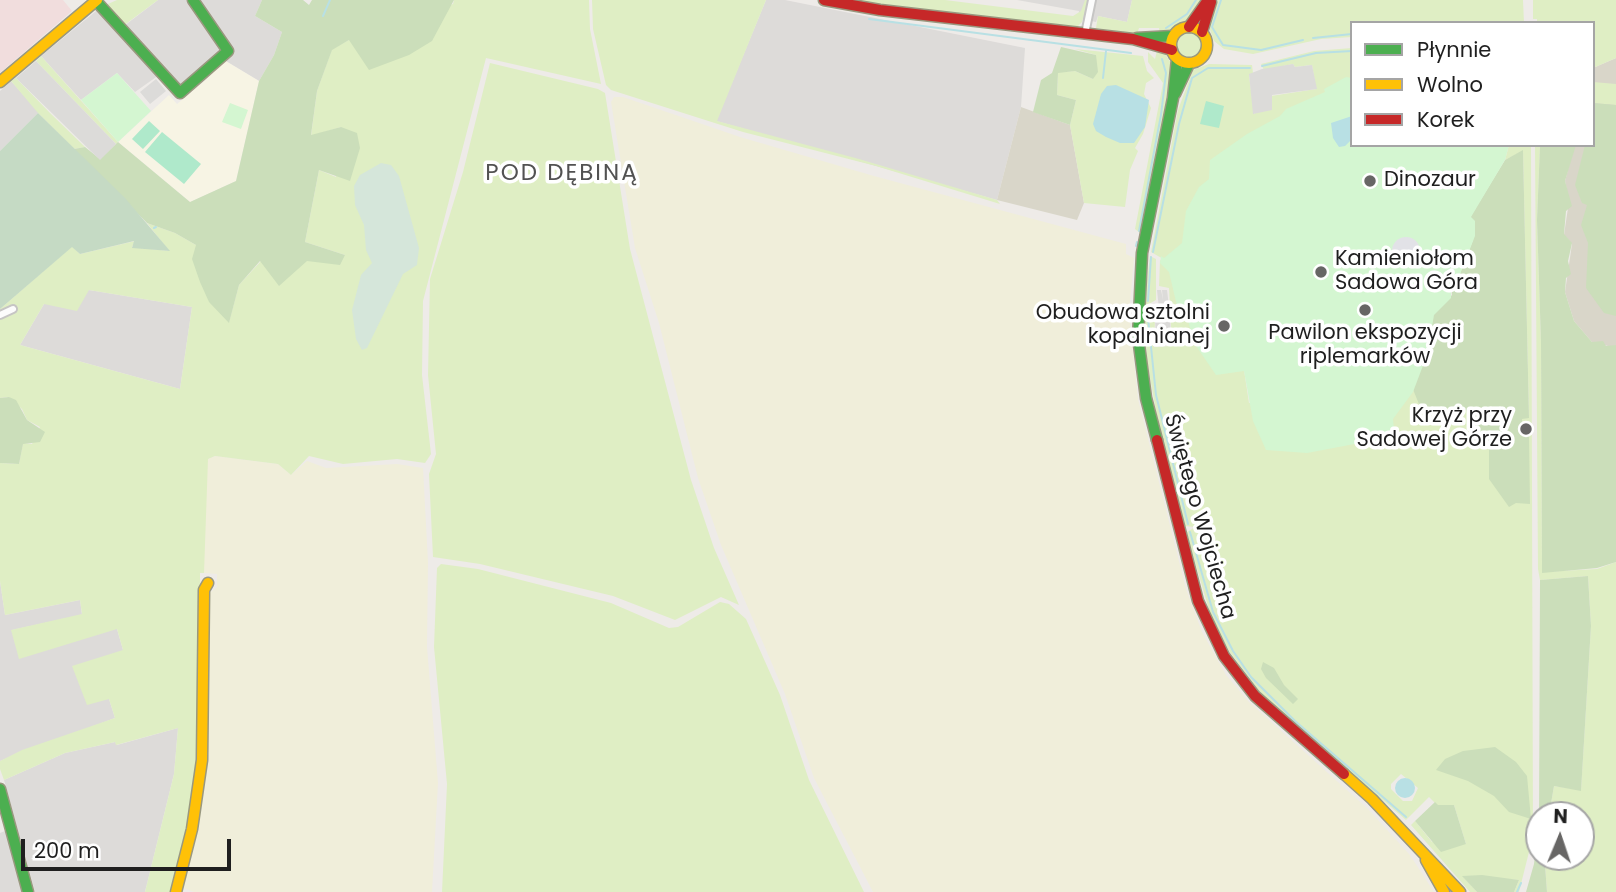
<!DOCTYPE html>
<meta charset="utf-8">
<style>
body{margin:0}
#map{position:relative;width:1616px;height:892px;overflow:hidden;background:#eeebe8;font-family:Poppins,sans-serif}
canvas{display:block}
.legend{position:absolute;left:1350px;top:21px;width:245px;height:126px;box-sizing:border-box;background:#fff;border:2px solid #a5a5a5;margin:0;padding:9px 12px;list-style:none;font-size:21px;color:#1f1f1f}
.legend li{display:flex;align-items:center;gap:14px;height:35px}
.legend b{width:35px;border:2px solid #a5a5a5}
.north{position:absolute;left:1525px;top:801px;width:70px;height:70px;box-sizing:border-box;background:#fff;border:2px solid #a5a5a5;border-radius:50%;rotate:2deg;font-size:19px;font-weight:700;line-height:28px;text-align:center;color:#1f1f1f}
.north::after{content:'';display:block;margin:auto;width:24px;height:32px;background:#676665;clip-path:polygon(50% 0,100% 100%,50% 72%,0 100%)}
.scale{position:absolute;left:21px;top:839px;width:210px;height:32px;box-sizing:border-box;border:4px solid #1f1f1f;border-top:0;padding-left:9px;font-size:21px;line-height:24px;white-space:nowrap;color:#1f1f1f;-webkit-text-stroke:5px #fff;paint-order:stroke}
</style>
<div id="map">
<canvas width="1616" height="892"></canvas>
<ul class="legend">
<li><b style="height:9px;background:#4caf50"></b>Płynnie</li>
<li><b style="height:9px;background:#ffc107"></b>Wolno</li>
<li><b style="height:9px;background:#c62828"></b>Korek</li>
</ul>
<div class="north">N</div>
<div class="scale">200 m</div>
</div>
<script>
const g = document.querySelector('canvas').getContext('2d');
g.lineJoin = 'round';
function paint(path, color) { g.fillStyle = color; g.fill(path, 'evenodd'); }
const poly = rows => new Path2D(rows.map(r => 'M' + r).join(''));
function stroke(path, color, width, dash) { g.strokeStyle = color; g.lineWidth = width; g.lineCap = dash ? 'butt' : 'round'; g.setLineDash(dash || []); g.stroke(path); }
function write(font, color, halo, rows, align = 'center') {
  g.font = font + ' Poppins,sans-serif'; g.lineWidth = 7; g.setLineDash([]); g.textBaseline = 'middle'; g.strokeStyle = halo; g.fillStyle = color; for (const [text, x, y, turn = 0] of rows) {
    g.save(); g.translate(x, y); g.rotate((+turn || 0) * Math.PI / 180); g.textAlign = isNaN(turn) ? turn : align; if (halo) g.strokeText(text, 0, 0); g.fillText(text, 0, 0); g.restore();
  }
}
paint(poly([
 [158,0,262,0,255,16,282,32,274,55,259,81,224,60,174,93,159,75,135,92,117,73,81,100,41,56,101,7,120,29],
 [766,0,785,0,1025,48,1021,107,997,200,716,121],
 [1017,0,1132,0,1127,22,1098,16,1096,22,1078,18,1079,11],
 [11,81,39,112,0,151,0,91],
 [89,290,192,307,180,389,20,345,44,304],
 [0,581,5,615,80,600,82,615,12,630,117,629,123,650,109,699,115,718,0,761],
 [178,728,174,774,145,892,35,892,4,780,65,753,115,742,117,745],
 [5,831,9,838,23,892,0,892,0,833]
]), '#dddbd9');
paint(poly([
 [0,0,63,0,72,11,0,73]
]), '#f1dddd');
paint(poly([
 [224,60,259,81,236,181,190,202,118,142,169,95,177,104,207,79]
]), '#f7f4e4');
paint(poly([
 [1616,58,1616,345,1612,347,1592,342,1574,321,1565,292,1572,244,1564,235,1569,201,1565,181,1574,147,1593,145,1593,68],
 [1021,107,1070,125,1084,203,1077,220,997,200]
]), '#d9d6c9');
paint(poly([
 [614,97,623,97,740,137,874,176,1126,244,1126,254,1134,258,1129,313,1138,399,1186,589,1202,632,1226,675,1249,702,1368,809,1410,855,1434,892,873,892,814,778,785,694,721,545,698,478,659,323,635,248,611,102],
 [215,456,278,464,291,475,307,461,326,468,397,464,423,468,428,562,427,647,438,783,432,892,194,892,181,887,199,818,204,781,208,713,207,595,217,587,217,574,204,573,204,526,206,470,208,459]
]), '#f0eeda');
paint(poly([
 [117,0,158,0,119,29,101,7],
 [454,0,589,0,590,29,601,84,486,58,423,301,422,375,431,454,425,463,397,459,343,464,309,456,291,475,278,464,215,456,208,459,204,573,200,573,200,746,192,817,173,892,145,892,174,774,178,728,116,745,115,742,65,753,4,780,0,769,0,761,22,750,115,718,109,699,87,705,72,666,123,650,117,629,19,659,11,630,82,614,80,600,5,615,0,581,0,463,19,464,23,443,32,444,40,427,27,420,22,409,9,397,0,398,0,309,72,246,80,254,135,241,132,247,169,251,147,223,175,233,196,245,229,322,239,285,261,261,307,260,345,255,305,242,319,170,336,177,341,127,311,136,317,91,332,49,349,40,453,4],
 [89,290,192,307,180,389,20,345,44,304,77,311],
 [592,0,766,0,717,121,859,159,997,200,1000,204,876,166,743,132,611,90,606,85,593,29],
 [848,0,945,0,1073,16,1081,11,1085,0,1088,0,1082,22,1077,27],
 [1132,0,1203,0,1186,24,1169,33,1160,35,1159,28,1139,28,1137,34,1096,28,1098,16,1127,22],
 [1218,0,1523,0,1524,23,1352,23,1352,37,1321,39,1253,54,1224,49,1214,41,1209,27],
 [1533,0,1616,0,1616,58,1593,68,1593,23,1537,23,1537,19,1533,19],
 '1177 45a13 13 0 1 1 26 0a13 13 0 1 1-26 0Z',
 [1352,48,1352,80,1172,264,1151,252,1178,110,1193,70,1209,64,1252,65,1253,73,1249,75,1254,114,1271,96,1316,89,1312,65,1295,67,1293,64,1264,70,1261,64,1314,51],
 [1075,49,1143,56,1147,71,1154,78,1146,83,1144,94,1151,108,1143,134,1135,148,1138,151,1130,170,1125,207,1084,203,1070,125,1076,100,1057,95,1058,72,1075,71,1093,79,1096,55],
 [1157,51,1165,54,1171,63,1170,72,1174,73,1140,233,1135,229,1163,83,1148,62,1148,52,1155,59],
 [41,56,118,142,116,144,36,61],
 [490,63,598,89,605,93,630,249,691,480,714,548,739,605,721,597,675,620,613,596,480,564,433,557,429,474,436,454,428,375,430,279,463,172],
 [16,78,50,113,85,147,74,149,38,113,11,81],
 [1593,82,1616,84,1616,105,1593,103],
 [1509,145,1531,145,1533,836,1519,892,1514,892,1519,880,1463,876,1477,892,1470,892,1411,825,1415,821,1432,842,1466,844,1454,805,1437,805,1429,797,1406,820,1285,716,1260,692,1229,651,1210,613,1190,545,1187,532,1195,527,1185,526,1157,417,1147,361,1144,317,1154,314,1159,318,1155,319,1154,347,1172,346,1169,288,1159,286,1160,260,1176,269,1244,370,1249,403,1412,387,1471,412,1473,442,1529,434,1522,434,1522,418,1529,418,1523,151,1505,160],
 [1401,774,1418,788,1412,801,1403,801,1391,789,1391,784],
 [1535,145,1540,145,1537,220,1541,343,1542,572,1597,569,1616,562,1616,892,1547,892,1545,865,1588,855,1581,846,1581,815,1549,815,1554,786,1581,790,1591,626,1588,576,1540,580,1538,569],
 [1150,256,1156,259,1156,300,1147,305,1144,304],
 [441,564,478,569,611,603,669,628,678,627,720,602,729,604,746,619,780,695,809,780,864,892,442,892,447,784,434,647,437,568]
]), '#dfeec4');
paint(poly([
 [262,0,303,0,309,5,312,0,454,0,432,41,409,55,369,70,349,40,332,50,317,91,311,135,341,127,357,133,360,148,350,181,319,170,305,242,345,255,340,265,307,261,279,286,260,261,239,285,229,323,209,302,200,282,192,259,196,245,175,233,147,223,74,149,85,147,100,159,118,142,190,202,236,181,259,81,274,55,282,32,255,16],
 [1061,47,1096,55,1098,72,1093,79,1075,71,1058,73,1057,95,1076,100,1070,125,1033,112,1041,80,1052,73],
 [1593,103,1616,105,1616,316,1604,313,1586,288,1588,243,1581,225,1587,205,1582,203,1575,185,1585,145,1593,145],
 [1540,145,1576,145,1565,181,1572,206,1566,211,1564,234,1572,243,1568,261,1571,274,1566,278,1565,292,1574,321,1592,342,1603,341,1606,346,1616,345,1616,562,1597,568,1542,573,1541,343,1537,220],
 [1523,150,1529,418,1522,419,1523,434,1529,435,1530,504,1516,503,1509,507,1489,479,1489,445,1473,442,1471,412,1458,408,1421,409,1412,387,1275,391,1481,186,1432,316,1452,295,1451,283,1457,281,1473,240,1470,217,1505,160],
 [9,397,16,400,27,420,45,432,40,442,23,444,19,464,0,463,0,398],
 [1588,576,1591,626,1581,791,1554,786,1549,815,1539,815,1539,857,1579,857,1545,865,1547,892,1526,892,1534,864,1539,821,1540,580],
 [1263,662,1274,668,1284,685,1298,699,1293,704,1266,678,1261,669],
 [1495,747,1516,762,1527,776,1531,819,1509,812,1494,796,1468,781,1436,770,1445,759,1463,751],
 [1435,802,1438,805,1454,805,1466,844,1441,852,1415,821],
 [1482,875,1519,880,1514,892,1477,892,1462,876]
]), '#cbdeba');
paint(poly([
 [381,163,391,165,399,176,419,248,417,265,403,274,367,348,362,350,356,339,352,310,361,275,372,263,366,250,364,225,355,205,354,186,360,175]
]), '#d5e6da');
paint(poly([
 [38,113,125,198,170,251,132,248,134,241,80,254,72,247,0,309,0,151]
]), '#c5dac4');
paint(poly([
 [117,73,151,111,118,142,81,100],
 [1346,77,1352,78,1352,145,1509,145,1505,160,1471,217,1475,221,1475,236,1457,282,1451,283,1451,298,1434,315,1427,355,1413,392,1393,419,1394,430,1372,444,1365,442,1307,453,1266,450,1253,421,1244,371,1216,375,1194,343,1186,313,1178,310,1169,272,1160,263,1161,256,1164,258,1182,243,1186,211,1199,187,1209,179,1210,160,1247,134,1280,116,1286,109,1325,92,1324,89],
 [230,103,248,110,241,129,222,122]
]), '#d4f6d1');
paint(poly([
 [1206,101,1224,106,1219,128,1200,124],
 [149,121,160,131,143,149,132,139],
 [162,132,201,164,184,184,145,152]
]), '#afe9cb');
paint(poly([
 [36,61,116,144,100,160,16,78],
 [1293,64,1295,67,1312,65,1317,89,1272,95,1272,110,1253,114,1249,74,1262,69],
 [156,79,166,91,150,104,140,92],
 [1157,290,1161,290,1163,300,1162,290,1167,290,1170,315,1165,316,1170,318,1171,343,1167,345,1157,344,1155,320,1160,318]
]), '#dcdbd9');
paint(poly([
 '1392 251a14 14 0 1 1 28 0a14 14 0 1 1-28 0Z'
]), '#e2e2e7');
paint(poly([
 [1116,85,1149,100,1145,127,1134,143,1120,143,1106,137,1096,131,1093,124,1101,94,1107,86],
 [1352,116,1352,139,1345,146,1339,147,1333,138,1331,123],
 '1395 788a10 10 0 1 1 20 0a10 10 0 1 1-20 0Z'
]), '#b8e0e4');
stroke(poly([
 [1221,0,1212,27,1223,45,1261,50,1303,40],
 [323,16,330,0],
 [869,19,1131,53],
 [1166,28,1187,14,1196,0],
 [1313,38,1352,34],
 [1262,66,1316,53,1352,51],
 [1103,78,1106,51],
 [154,228,156,227],
 [1139,231,1161,115,1166,73,1162,59],
 [1136,246,1137,242],
 [1153,252,1179,124,1192,78,1208,68,1250,68],
 [1148,301,1151,257],
 [1148,318,1156,395,1188,524],
 [1190,532,1213,612,1233,651,1251,677,1295,721,1406,817],
 [1517,892,1521,883]
]), '#b8e0e4', 2);
const street = poly([
 [1085,34,1092,0],
 [0,315,13,309]
]);
const fast = poly([
 [96,1,180,93,228,51,193,0],
 [1137,38,1173,36],
 [1175,94,1189,64],
 [1157,440,1146,398,1138,337,1142,253,1173,98,1177,59],
 [0,789,28,892]
]);
const slow = poly([
 '1171 45a18 18 0 1 1 36 0a18 18 0 1 1-36 0Z',
 [0,82,97,0],
 [1344,774,1372,799,1460,892],
 [1426,860,1444,892],
 [176,892,192,829,202,760,204,590,208,583]
]);
const jam = poly([
 [824,0,880,10,1133,39,1172,50],
 [1189,27,1208,0],
 [1202,32,1211,2],
 [1157,440,1198,601,1224,656,1255,696,1344,774]
]);
stroke(street, '#c6c5c4', 10);
stroke(fast, '#99987f', 13);
stroke(slow, '#99987f', 13);
stroke(jam, '#99987f', 13);
stroke(street, '#fcfcfc', 6);
stroke(fast, '#4caf50', 10);
stroke(slow, '#ffc107', 10);
stroke(jam, '#c62828', 10);
for (const [x, y, r, color] of [
 [1370,181,7,"#676665"],
 [1321,272,7,"#676665"],
 [1365,310,7,"#676665"],
 [1224,326,7,"#676665"],
 [1526,429,7,"#676665"]
]) { const dot = new Path2D(); dot.arc(x, y, r, 0, 2 * Math.PI); g.fillStyle = color; g.fill(dot); stroke(dot, '#fff', 2.5); }
write('21px', '#1f1f1f', '#fff', [
 ["Dinozaur",1384,181],
 ["Kamieniołom",1335,260],
 ["Sadowa Góra",1335,284],
 ["Obudowa sztolni",1210,314,"right"],
 ["kopalnianej",1210,338,"right"],
 ["Pawilon ekspozycji",1365,334,"center"],
 ["riplemarków",1365,358,"center"],
 ["Krzyż przy",1512,417,"right"],
 ["Sadowej Górze",1512,441,"right"]
], 'left');
write('21px', '#1f1f1f', '#fff', [
 ["Świętego Wojciecha",1199,517,74]
]);
g.letterSpacing = '2px';
write('23px', '#525252', '#fff', [
 ["POD DĘBINĄ",562,174]
]);
g.letterSpacing = '0px';
</script>
